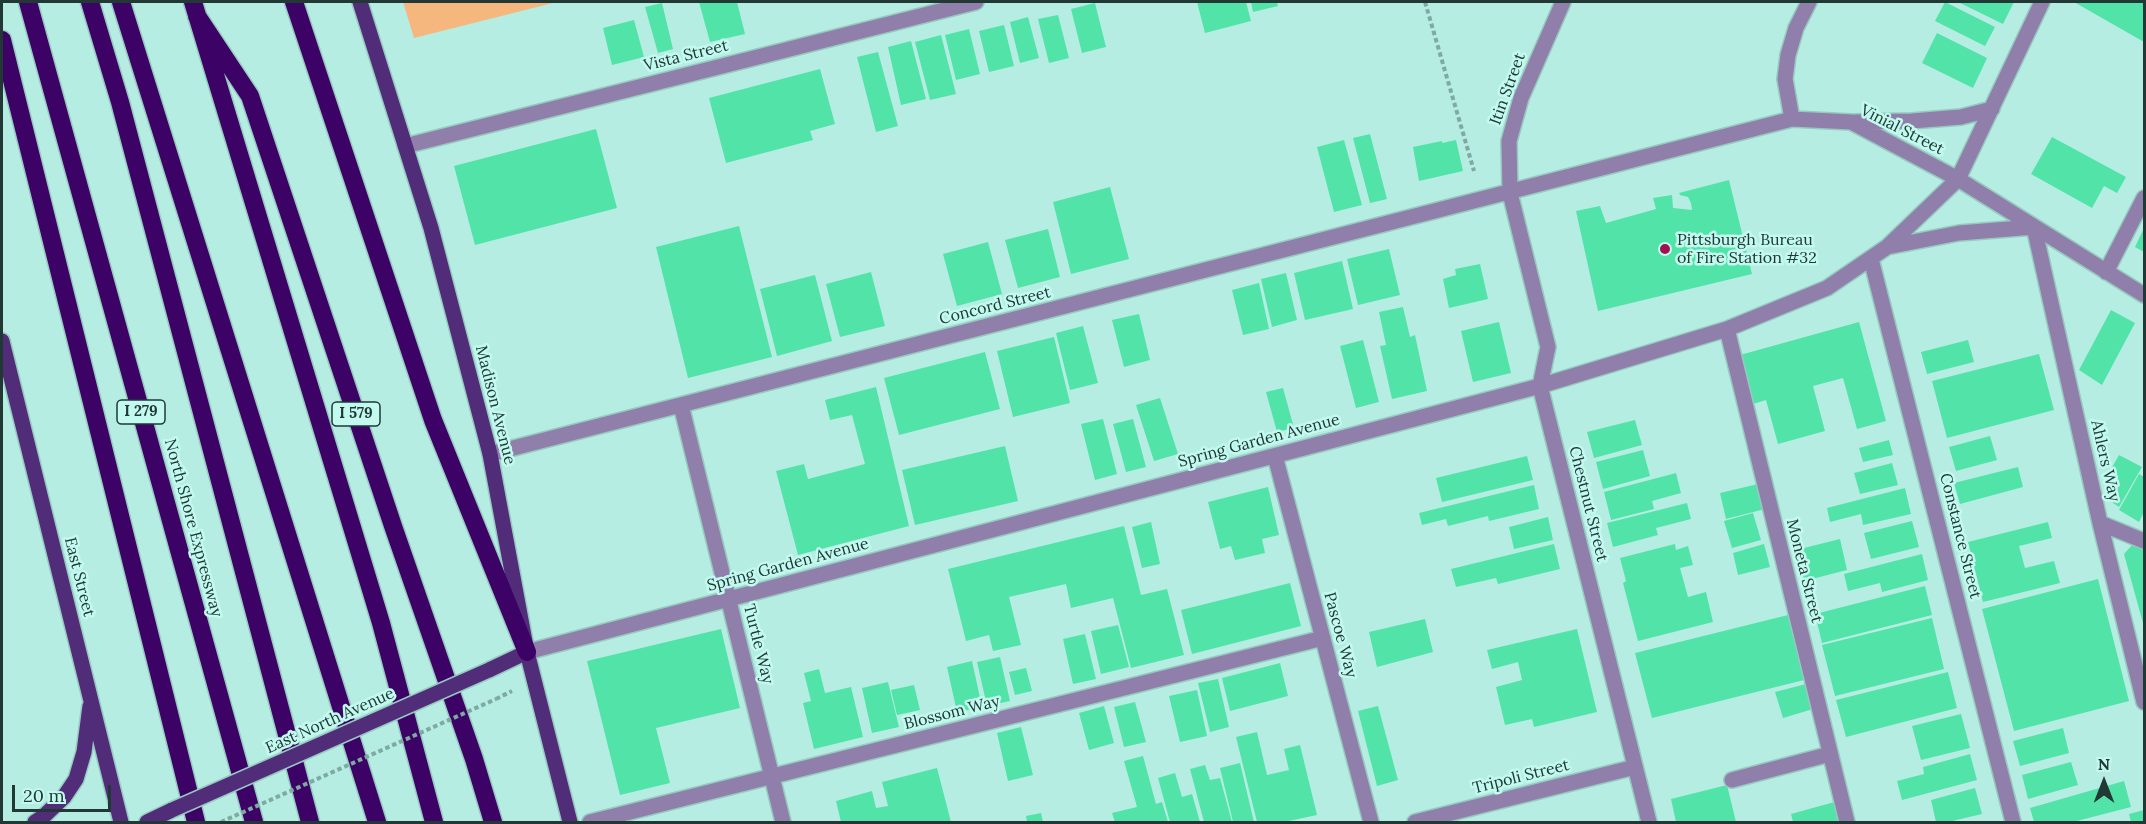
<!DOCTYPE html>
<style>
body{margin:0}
#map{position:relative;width:2146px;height:824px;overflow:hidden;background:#b5ede3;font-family:Lora,serif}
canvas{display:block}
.frame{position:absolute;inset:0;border:3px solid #213834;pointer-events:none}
.north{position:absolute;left:2074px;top:752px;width:60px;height:60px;-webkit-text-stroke:4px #c2faf0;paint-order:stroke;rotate:0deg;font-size:16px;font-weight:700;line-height:24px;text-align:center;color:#213834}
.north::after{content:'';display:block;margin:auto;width:21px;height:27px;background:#213834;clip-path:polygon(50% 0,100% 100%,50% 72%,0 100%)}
.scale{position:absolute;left:12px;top:785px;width:99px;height:27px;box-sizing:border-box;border:3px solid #213834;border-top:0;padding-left:8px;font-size:18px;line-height:21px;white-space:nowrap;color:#213834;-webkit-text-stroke:4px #c2faf0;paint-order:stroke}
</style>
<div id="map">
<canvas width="2146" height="824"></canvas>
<div class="frame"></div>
<div class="north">N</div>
<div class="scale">20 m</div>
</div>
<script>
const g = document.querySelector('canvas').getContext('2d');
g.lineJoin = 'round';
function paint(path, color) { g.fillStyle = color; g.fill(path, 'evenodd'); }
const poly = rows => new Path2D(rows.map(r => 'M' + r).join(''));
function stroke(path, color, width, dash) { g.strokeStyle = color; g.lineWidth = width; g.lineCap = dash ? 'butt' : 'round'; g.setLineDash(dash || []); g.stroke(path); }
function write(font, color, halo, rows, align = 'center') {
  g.font = font + ' Lora,serif'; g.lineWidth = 5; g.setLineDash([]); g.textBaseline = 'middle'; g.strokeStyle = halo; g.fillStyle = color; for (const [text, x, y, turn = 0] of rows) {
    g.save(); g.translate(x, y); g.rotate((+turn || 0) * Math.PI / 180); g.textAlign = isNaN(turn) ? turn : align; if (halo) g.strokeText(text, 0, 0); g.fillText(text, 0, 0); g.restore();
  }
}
paint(poly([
 [403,2,557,2,414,38]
]), '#f6b77f');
paint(poly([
 [699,2,737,2,745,34,710,42],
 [1197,2,1246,2,1251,21,1205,33],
 [1251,2,1277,2,1278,6,1253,12],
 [1945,2,1995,27,1985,46,1935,21],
 [1958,2,2014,2,2003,24],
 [2074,2,2144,2,2144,42],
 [662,3,673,49,658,53,645,7],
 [1095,3,1106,47,1082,53,1071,9],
 [1058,15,1069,58,1049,63,1038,19],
 [1028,17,1039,58,1020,63,1010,22],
 [634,20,644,57,612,65,603,28],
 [1004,25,1014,66,989,72,979,31],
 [969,29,980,74,956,80,945,35],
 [1937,33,1987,58,1973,88,1922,63],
 [941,35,956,94,930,100,915,42],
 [911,41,926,99,901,105,888,47],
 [878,52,898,126,876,132,857,57],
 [820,69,835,124,810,131,813,140,726,163,709,98],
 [596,129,617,208,475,245,454,166],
 [1370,134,1387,199,1370,203,1353,138],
 [2052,137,2126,177,2117,193,2104,186,2092,208,2031,174],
 [1344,140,1362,205,1334,212,1317,147],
 [1456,140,1463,171,1419,181,1413,147,1442,141,1442,143],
 [1729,180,1752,274,1598,311,1576,211,1600,206,1606,223,1656,209,1653,198,1672,195,1673,208,1692,210,1691,203,1688,197,1680,195,1679,193],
 [1110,187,1129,259,1071,274,1053,202],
 [739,226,772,357,688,378,656,247],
 [2144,228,2144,252,2135,247],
 [1048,229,1060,277,1018,288,1005,240],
 [988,242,1002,294,957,306,943,254],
 [1389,249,1400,295,1358,305,1347,259],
 [1342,261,1353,309,1305,320,1294,273],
 [1480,264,1488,299,1449,308,1443,279,1456,275,1455,269],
 [871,272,885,326,840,337,826,284],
 [1286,273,1297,320,1272,327,1261,279],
 [815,275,832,341,777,356,760,289],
 [1259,283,1269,329,1243,335,1232,290],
 [1403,307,1410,337,1415,335,1427,391,1392,399,1380,346,1386,345,1379,312],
 [2111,310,2135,323,2102,385,2079,370],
 [1139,314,1150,360,1124,367,1112,320],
 [1499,322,1511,373,1473,382,1461,331],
 [1859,322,1886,421,1857,429,1843,378,1813,386,1825,431,1778,444,1766,400,1753,404,1740,355],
 [1083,326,1098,383,1070,390,1056,333],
 [1054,337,1070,403,1013,417,997,351],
 [1363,340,1379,402,1356,408,1340,346],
 [1968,340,1974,362,1927,374,1921,352],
 [985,352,1000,409,899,435,884,378],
 [2039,354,2054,410,1947,438,1932,381],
 [876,387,909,526,798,555,776,471,804,464,808,479,865,464,852,415,830,420,825,400],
 [1283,388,1294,428,1277,432,1266,392],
 [1160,398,1178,454,1154,461,1136,405],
 [1103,419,1117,474,1095,480,1081,424],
 [1133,419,1146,467,1126,472,1113,424],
 [1635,420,1642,445,1594,458,1587,432],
 [1990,436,1997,460,1956,471,1949,447],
 [1889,440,1893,455,1863,462,1859,448],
 [1005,446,1018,501,915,525,902,470],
 [1643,450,1650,476,1603,489,1596,462],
 [2119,455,2142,467,2119,507,2113,503,2106,478],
 [1527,456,1533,480,1442,502,1436,478],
 [1892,463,1898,485,1860,494,1854,473],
 [2018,467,2023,487,1960,504,1954,483],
 [1676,473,1681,493,1652,501,1654,509,1611,520,1604,492],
 [2139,474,2144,477,2144,512,2139,522,2119,510],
 [1758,484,1765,509,1726,519,1720,493],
 [1534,485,1539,509,1489,521,1488,516,1448,526,1446,519,1422,525,1419,513],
 [1268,487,1279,535,1262,539,1265,553,1235,560,1231,546,1220,549,1208,502],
 [1905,488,1911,514,1863,525,1861,514,1830,522,1827,508],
 [1687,503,1691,519,1656,528,1658,535,1613,547,1607,523],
 [1753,513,1761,540,1732,548,1724,521],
 [1548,517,1553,540,1514,549,1509,527],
 [1912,521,1919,547,1871,559,1864,533],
 [1151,522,1160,564,1142,568,1132,527],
 [2048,522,2052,538,2019,546,2025,568,2054,561,2060,583,1983,602,1968,542],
 [1124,526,1141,595,1167,589,1184,655,1131,668,1113,598,1071,608,1066,584,1009,597,1021,645,993,651,989,635,966,641,948,569],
 [1840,539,1847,570,1804,581,1796,550],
 [1554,544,1560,569,1498,584,1496,578,1456,587,1451,569],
 [1675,544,1676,550,1688,546,1693,565,1680,568,1688,597,1706,592,1713,622,1638,641,1623,583,1626,581,1620,558],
 [1764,544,1770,567,1738,575,1733,553],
 [2133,544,2144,549,2144,627,2124,554],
 [1922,554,1928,580,1882,592,1880,583,1848,591,1844,574],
 [2098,579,2129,701,2014,731,1982,609],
 [1290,583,1301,626,1192,654,1181,610],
 [1925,586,1932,615,1822,643,1815,614],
 [1792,614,1808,679,1652,718,1635,653],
 [1932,618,1944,669,1835,696,1822,645],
 [1425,619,1433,652,1377,667,1369,632],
 [1118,625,1129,667,1101,674,1091,631],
 [721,629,740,708,656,728,670,783,620,795,587,661],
 [1577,629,1597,712,1534,727,1532,719,1505,725,1496,687,1522,680,1518,662,1492,669,1487,650],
 [1085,634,1096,679,1073,684,1063,639],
 [1000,657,1010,701,987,706,977,662],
 [972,661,982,707,957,712,947,667],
 [1280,663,1288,696,1230,711,1222,678],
 [1026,668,1032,691,1015,695,1009,672],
 [819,669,825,693,851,687,863,737,814,749,803,703,811,701,804,673],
 [1948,672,1957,708,1846,737,1836,700],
 [1218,679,1229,727,1210,732,1198,683],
 [888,682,899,727,872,733,862,688],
 [1806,684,1813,709,1783,718,1775,692],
 [914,685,920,710,897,715,891,690],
 [1197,690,1207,736,1180,742,1169,696],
 [1135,702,1146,742,1124,747,1114,707],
 [1104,706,1114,743,1089,750,1079,713],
 [1378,706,1398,780,1377,786,1358,711],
 [1961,714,1970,748,1921,760,1912,726],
 [1021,727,1033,775,1008,781,997,733],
 [2063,728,2069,753,2020,766,2013,741],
 [1257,732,1267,775,1289,770,1284,749,1300,745,1317,815,1284,822,1257,822,1236,737],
 [1970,754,1977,780,1902,800,1897,781,1924,774,1923,767],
 [1143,756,1156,804,1162,802,1168,822,1115,822,1112,813,1137,807,1124,761],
 [2071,762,2078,785,2028,799,2022,775],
 [1240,763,1254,822,1233,822,1220,768],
 [1205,765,1210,780,1220,778,1232,822,1204,822,1190,769],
 [937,768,951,822,841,822,836,801,872,791,876,808,888,806,882,782],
 [1175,773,1182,797,1192,794,1200,822,1170,822,1158,778],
 [2124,781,2131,807,2073,822,2034,822,2030,808],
 [1727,785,1736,822,1676,822,1671,799],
 [1975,788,1982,814,1948,822,1936,822,1931,800],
 [1838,801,1843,822,1793,822,1791,814],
 [2144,810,2144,822,2131,822,2129,814],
 [1041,813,1043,822,1027,822,1026,816]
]), '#52e3a9');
const minor = poly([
 [1563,2,1521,98,1509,141,1510,193,1548,347,1540,386,1649,822],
 [1792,119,1785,79,1788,55,1796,28,1809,2],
 [1855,122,1912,121,1961,117,1992,109],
 [405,146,976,2],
 [1887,247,1959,233,2034,227,2100,523,2144,702],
 [1871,259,2013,822],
 [2106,272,2144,198],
 [1727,329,1847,822],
 [681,405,783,822],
 [490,454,1792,119,1851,122,1958,179,2144,295],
 [1275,456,1371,822],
 [2100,523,2144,541],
 [527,652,1540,386,1727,329,1827,288,1887,247,1958,179,2042,2],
 [1732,780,1830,754],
 [590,822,1323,638],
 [1415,822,1635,767]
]);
const major = poly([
 [360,2,431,228,490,454,527,652,570,822],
 [2,341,121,822],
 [489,670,527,652],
 [35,822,44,816,64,797,76,779,84,752,90,706],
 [147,822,172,810]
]);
const highway = poly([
 [28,2,254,822],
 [90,2,120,102,310,822],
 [121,2,377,822],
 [193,2,381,623,434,822],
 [294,2,433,420,527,652],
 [197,16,250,96,393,526,474,759,493,822],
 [2,40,196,822]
]);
stroke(minor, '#97c9c0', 18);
stroke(major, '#97c9c0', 18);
stroke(highway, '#97c9c0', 21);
stroke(poly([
 [1425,2,1474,171],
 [496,699,512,691]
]), '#7eaaa2', 4, [4.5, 3]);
stroke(minor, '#907faa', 15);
stroke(major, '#512c79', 15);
stroke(highway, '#3c0266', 18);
const majorBridge = poly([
 [172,810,489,670]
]);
stroke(majorBridge, '#97c9c0', 18, []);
stroke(poly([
 [221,822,496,699]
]), '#7eaaa2', 4, [4.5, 3]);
stroke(majorBridge, '#512c79', 15);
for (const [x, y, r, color] of [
 [1665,249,6,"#a31050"]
]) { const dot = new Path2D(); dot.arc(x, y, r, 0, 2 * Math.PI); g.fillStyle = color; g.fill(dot); stroke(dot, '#c2faf0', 2); }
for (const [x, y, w] of [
 [141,412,48],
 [356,414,48]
]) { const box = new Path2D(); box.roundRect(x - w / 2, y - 12, w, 24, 4.5); g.fillStyle = '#c2faf0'; g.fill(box); stroke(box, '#213834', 1.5); }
write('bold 15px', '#213834', null, [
 ["I 279",141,412],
 ["I 579",356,414]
]);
write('16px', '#213834', '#c2faf0', [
 ["Vista Street",686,56,-14],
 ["Itin Street",1508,89,-70],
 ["Vinial Street",1902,130,27],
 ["Concord Street",995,306,-14],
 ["Madison Avenue",495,405,76],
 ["Spring Garden Avenue",1259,441,-15],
 ["Ahlers Way",2105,461,77],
 ["Chestnut Street",1588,504,76],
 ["North Shore Expressway",193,528,75],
 ["Constance Street",1960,536,76],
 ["Spring Garden Avenue",788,565,-15],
 ["Moneta Street",1804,571,76],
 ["East Street",79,577,76],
 ["Pascoe Way",1340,635,75],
 ["Turtle Way",758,644,76],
 ["Blossom Way",952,713,-14],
 ["East North Avenue",330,721,-24],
 ["Tripoli Street",1521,777,-14]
]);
write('16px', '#213834', '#c2faf0', [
 ["Pittsburgh Bureau",1677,240],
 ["of Fire Station #32",1677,258]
], 'left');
</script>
